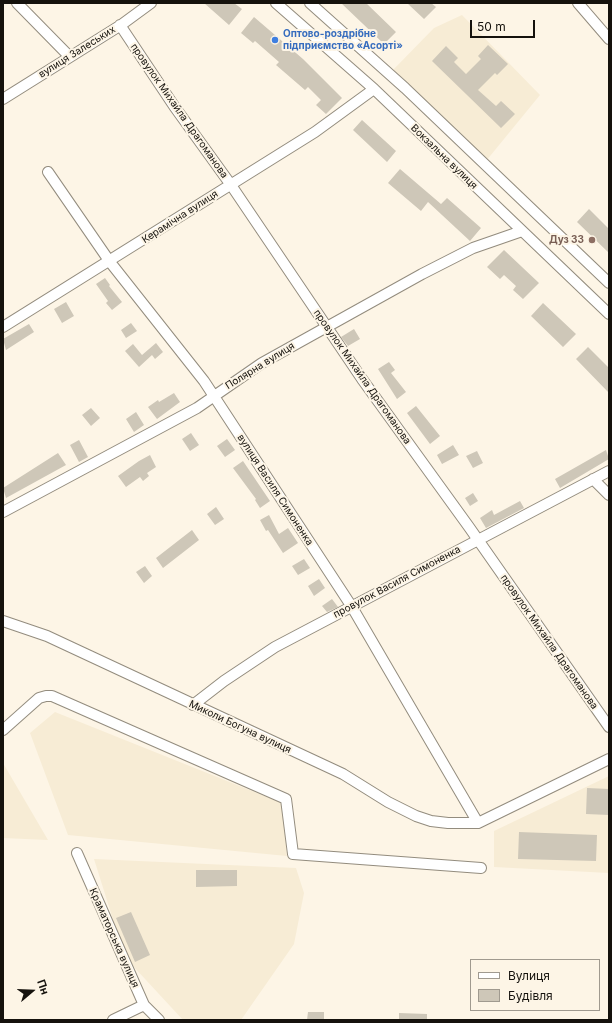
<!DOCTYPE html>
<meta charset="utf-8">
<style>
body{margin:0}
#map{position:relative;width:612px;height:1023px;overflow:hidden;background:#fdf5e6;font-family:Inter,sans-serif}
canvas{display:block}
.frame{position:absolute;inset:0;border:4px solid #15120d;pointer-events:none}
.legend{position:absolute;left:470px;top:959px;width:130px;height:52px;box-sizing:border-box;background:#fdf5e6;border:1px solid #a09a8f;margin:0;padding:5px 7px;list-style:none;font-size:12px;color:#15120d}
.legend li{display:flex;align-items:center;gap:8px;height:20px}
.legend b{width:20px;border:1px solid #a09a8f}
.north{position:absolute;left:12px;top:971px;width:40px;height:40px;-webkit-text-stroke:3px #fdf5e6;paint-order:stroke;rotate:71deg;font-size:11px;font-weight:700;line-height:16px;text-align:center;color:#15120d}
.north::after{content:'';display:block;margin:auto;width:14px;height:18px;background:#15120d;clip-path:polygon(50% 0,100% 100%,50% 72%,0 100%)}
.scale{position:absolute;left:470px;top:20px;width:65px;height:18px;box-sizing:border-box;border:2px solid #15120d;border-top:0;padding-left:5px;font-size:12px;line-height:14px;white-space:nowrap;color:#15120d;-webkit-text-stroke:3px #fdf5e6;paint-order:stroke}
</style>
<div id="map">
<canvas width="612" height="1023"></canvas>
<div class="frame"></div>
<ul class="legend">
<li><b style="height:5px;background:#fff"></b>Вулиця</li>
<li><b style="height:11px;background:#cec7b8"></b>Будівля</li>
</ul>
<div class="north">Пн</div>
<div class="scale">50 m</div>
</div>
<script>
const g = document.querySelector('canvas').getContext('2d');
g.lineJoin = 'round';
function paint(path, color) { g.fillStyle = color; g.fill(path, 'evenodd'); }
const poly = rows => new Path2D(rows.map(r => 'M' + r).join(''));
function stroke(path, color, width, dash) { g.strokeStyle = color; g.lineWidth = width; g.lineCap = dash ? 'butt' : 'round'; g.setLineDash(dash || []); g.stroke(path); }
function write(font, color, halo, rows, align = 'center') {
  g.font = font + ' Inter,sans-serif'; g.lineWidth = 4; g.setLineDash([]); g.textBaseline = 'middle'; g.strokeStyle = halo; g.fillStyle = color; for (const [text, x, y, turn = 0] of rows) {
    g.save(); g.translate(x, y); g.rotate((+turn || 0) * Math.PI / 180); g.textAlign = isNaN(turn) ? turn : align; if (halo) g.strokeText(text, 0, 0); g.fillText(text, 0, 0); g.restore();
  }
}
paint(poly([
 [462,15,540,95,486,161,392,71,434,28],
 [55,712,282,803,287,856,68,835,30,733],
 [3,763,48,840,3,838],
 [609,776,609,873,494,867,494,831],
 [94,859,296,868,304,893,294,944,241,1020,183,1020,133,966,116,929]
]), '#f7ecd5');
paint(poly([
 [204,3,234,3,242,9,229,25],
 [341,3,366,3,396,32,384,44],
 [407,3,431,3,436,7,424,19],
 [254,17,303,59,342,98,326,114,316,105,321,100,308,87,305,90,276,65,279,62,255,41,253,43,241,33],
 [488,45,508,64,497,75,495,73,478,90,496,106,501,101,515,114,501,128,432,61,446,46,458,58,454,62,466,74,481,59,478,56],
 [362,120,396,151,387,162,353,130],
 [400,169,441,204,447,198,481,228,470,241,428,202,421,211,388,183],
 [589,209,609,229,609,253,577,222],
 [504,250,539,283,523,299,513,290,516,286,504,275,500,279,487,267],
 [105,278,110,285,109,286,122,302,112,310,106,303,108,301,96,284],
 [66,302,74,316,62,323,54,309],
 [543,303,576,334,563,347,531,316],
 [131,323,137,331,126,338,121,330],
 [29,324,34,332,6,350,3,339],
 [354,329,360,339,348,346,341,337],
 [156,343,163,352,155,359,152,355,139,367,125,351,133,344,142,355],
 [588,347,609,368,609,393,576,359],
 [389,362,395,370,391,373,406,392,397,399,378,369],
 [174,393,180,402,157,419,148,407,158,400,159,402],
 [416,406,440,436,430,444,407,413],
 [91,408,100,418,91,426,82,415],
 [136,412,144,425,134,432,126,419],
 [191,433,199,445,190,451,182,439],
 [227,439,235,450,225,457,217,446],
 [79,440,88,457,79,462,70,445],
 [453,445,459,455,442,464,437,455],
 [606,450,609,459,560,488,555,479],
 [477,451,483,463,473,468,466,456],
 [58,453,66,465,6,498,3,488],
 [150,455,156,467,147,473,149,476,143,481,140,477,126,487,118,476,139,461],
 [243,461,270,501,260,508,255,500,256,499,233,468],
 [473,493,478,501,470,506,465,498],
 [520,501,524,508,486,528,480,518,492,510,494,515],
 [216,507,224,519,215,525,207,514],
 [269,515,279,534,288,528,298,543,283,553,268,530,266,531,260,520],
 [192,530,199,540,163,568,156,558],
 [304,559,310,568,298,575,292,566],
 [145,566,152,576,144,583,136,572],
 [319,579,325,588,314,596,308,586],
 [332,599,338,607,327,612,322,606],
 [587,788,609,789,609,815,586,814],
 [519,832,597,835,596,861,518,859],
 [196,870,237,870,237,886,196,887],
 [131,912,150,955,135,962,116,918],
 [308,1012,324,1012,324,1020,307,1020],
 [399,1013,427,1014,427,1020,399,1020]
]), '#cec7b8');
const minor = poly([
 [17,3,70,57],
 [276,3,374,89,609,314],
 [310,3,405,88,609,283],
 [578,3,609,39],
 [120,25,174,106,231,185,362,379,469,527,609,727],
 [3,99,121,25,151,3],
 [48,172,110,262,204,381,352,607,478,823],
 [3,327,315,132,374,89],
 [593,479,609,495],
 [3,512,197,408,262,363,422,274,473,248,522,231],
 [3,621,47,636,343,774,388,802,416,816,431,821,448,823,478,823,609,759],
 [193,705,224,681,275,647,609,471],
 [3,730,39,698,46,696,52,696,286,799,293,854,481,868],
 [77,853,144,1005,159,1020],
 [113,1020,144,1005]
]);
stroke(minor, '#938c7e', 12);
stroke(minor, '#fff', 10);
for (const [x, y, r, color] of [
 [275,40,4,"#3f7fe0"],
 [592,240,4,"#8d6e63"]
]) { const dot = new Path2D(); dot.arc(x, y, r, 0, 2 * Math.PI); g.fillStyle = color; g.fill(dot); stroke(dot, '#fdf5e6', 1.5); }
write('bold 10px', '#366cbe', '#fdf5e6', [
 ["Оптово-роздрібне",283,34],
 ["підприємство «Асортi»",283,46]
], 'left');
write('10px', '#15120d', '#fdf5e6', [
 ["вулиця Залеських",77,52,-32],
 ["провулок Михайла Драгоманова",179,111,55],
 ["Вокзальна вулиця",444,157,44],
 ["Керамічна вулиця",180,217,-33],
 ["Полярна вулиця",260,366,-32],
 ["провулок Михайла Драгоманова",362,377,55],
 ["вулиця Василя Симоненка",275,490,57],
 ["провулок Василя Симоненка",397,582,-28],
 ["провулок Михайла Драгоманова",549,642,55],
 ["Миколи Богуна вулиця",240,727,25],
 ["Краматорська вулиця",114,938,66]
]);
write('bold 10px', '#785e54', '#fdf5e6', [
 ["Дуз 33",584,240]
], 'right');
</script>
